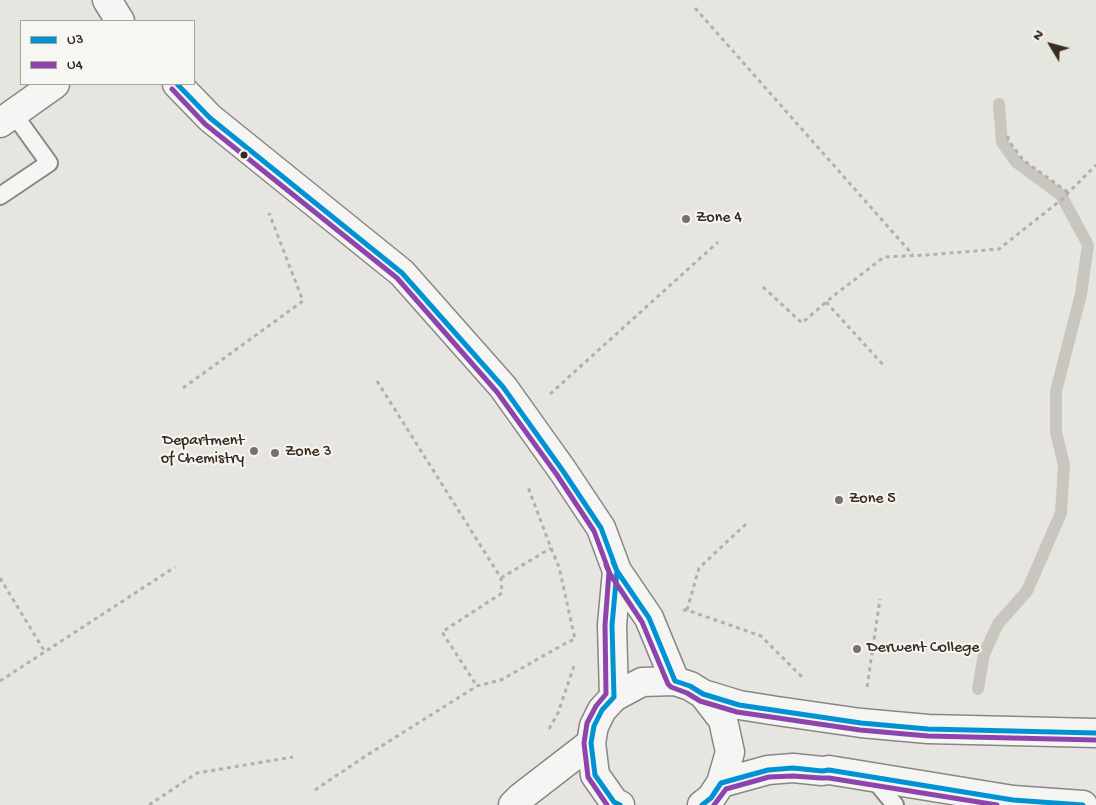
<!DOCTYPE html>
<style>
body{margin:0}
#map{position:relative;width:1096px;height:805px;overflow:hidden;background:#f5f5f3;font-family:"Gochi Hand",sans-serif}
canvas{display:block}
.legend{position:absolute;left:20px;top:20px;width:175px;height:65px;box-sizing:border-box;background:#f6f6f2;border:1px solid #aba49d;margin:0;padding:6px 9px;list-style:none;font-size:15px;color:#3b2a1e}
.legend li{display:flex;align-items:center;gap:10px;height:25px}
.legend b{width:25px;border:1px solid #aba49d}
.north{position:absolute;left:1026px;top:20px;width:50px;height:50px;-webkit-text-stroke:4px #f6f6f2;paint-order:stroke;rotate:307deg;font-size:14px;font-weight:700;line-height:20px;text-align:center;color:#3b2a1e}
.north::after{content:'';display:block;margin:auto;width:18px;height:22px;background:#3b2a1e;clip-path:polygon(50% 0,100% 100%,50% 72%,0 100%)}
</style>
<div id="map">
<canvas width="1096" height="805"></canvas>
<ul class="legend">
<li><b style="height:6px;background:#0093d3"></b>U3</li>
<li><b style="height:6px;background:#8e44ad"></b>U4</li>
</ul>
<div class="north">N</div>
</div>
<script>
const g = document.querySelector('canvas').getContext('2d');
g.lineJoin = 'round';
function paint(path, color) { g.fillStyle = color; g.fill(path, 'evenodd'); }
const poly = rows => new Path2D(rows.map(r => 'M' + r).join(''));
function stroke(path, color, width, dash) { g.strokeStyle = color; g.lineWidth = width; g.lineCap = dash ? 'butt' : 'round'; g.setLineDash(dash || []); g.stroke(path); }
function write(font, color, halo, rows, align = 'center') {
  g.font = font + ' "Gochi Hand",sans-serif'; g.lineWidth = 4; g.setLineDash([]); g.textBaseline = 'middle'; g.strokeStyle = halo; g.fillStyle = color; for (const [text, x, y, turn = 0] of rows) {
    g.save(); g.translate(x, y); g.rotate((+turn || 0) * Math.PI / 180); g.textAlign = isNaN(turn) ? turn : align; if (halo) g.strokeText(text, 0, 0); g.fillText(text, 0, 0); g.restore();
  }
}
paint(poly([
 [0,0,1096,0,1096,805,0,805],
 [21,21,194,21,194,84,21,84]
]), '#e7e5e2');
paint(poly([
 [0,0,66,0,71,17,70,21,21,21,21,76,0,92],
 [490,0,639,0,628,4,564,81,499,109,438,110,388,93,388,61,424,44,481,8],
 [706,0,1096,0,1096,694,989,699,1014,653,999,655,993,644,1067,497,1074,445,1054,408,1019,372,960,302,954,269,919,225],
 [113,86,122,90,142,104,195,152,87,125,76,111,90,99,103,91],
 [241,186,257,199,277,266,232,193],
 [274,212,342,269,386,309,391,317,392,326,390,336,381,352,350,315,330,286,324,280,306,291,299,285],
 [439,384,456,389,508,454,533,527,543,546,505,569,421,432,433,426,415,398,430,386],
 '819 487a44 44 0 1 1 88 0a44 44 0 1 1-88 0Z',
 [95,463,162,568,56,636,0,547,0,524],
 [606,481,616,486,692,566,682,602,671,607,606,491],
 [540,499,562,527,570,544,579,580,582,605,578,619,564,563],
 [547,555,565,615,565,629,560,639,552,645,500,674,483,678,456,632,508,598,510,579],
 [694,617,766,646,809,693,790,692,760,687,735,678,725,672,716,665,695,645,680,620],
 [844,627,851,632,867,638,862,674,859,682,853,686,845,688,817,681,802,668],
 [568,650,562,668,525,736,501,762,472,788,442,805,163,805,198,782,285,772,306,803,477,691,503,685],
 '629 746a32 32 0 1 1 64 0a32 32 0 1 1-64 0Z',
 [990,752,1096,753,1096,787,1001,775]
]), '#e6e6e1');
stroke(poly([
 [978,689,984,654,998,624,1027,591,1061,513,1064,465,1056,432,1056,391,1081,294,1088,245,1061,195,1016,162,1002,142,999,104]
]), '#c9c5bf', 12);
const service = poly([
 [0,196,49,163,13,113],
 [872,777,895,805]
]);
const minor = poly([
 [107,0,120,21],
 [177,84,210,118,402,273,503,387,563,471,601,528,617,571,649,618,675,681],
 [0,123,55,84],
 [614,697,612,625,617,571]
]);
const tertiary = poly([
 [703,694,739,705,777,711,861,723,928,729,1096,733],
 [721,783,768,770,793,768,822,771,829,770,1013,800,1083,805],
 [513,805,521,797,591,743],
 [620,805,614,802,595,775,591,743,594,726,602,710,614,697,642,682,675,681,690,686,703,694,723,720,730,752,721,783,711,798,702,805]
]);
stroke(service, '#8a8683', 20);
stroke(minor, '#8a8683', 31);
stroke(tertiary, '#8a8683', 31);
stroke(poly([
 [695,8,913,255],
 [1008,136,1008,140,1023,160,1069,193],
 [763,287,802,323,832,297,884,257,927,255,999,249,1061,200,1096,165],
 [826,302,885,367],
 [377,381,501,578,502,593,442,632,477,686],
 [183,388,303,301,269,213],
 [550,394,718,242],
 [0,578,45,652],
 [501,578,551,548],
 [683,610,687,610,761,636,803,678],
 [687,610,699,568,747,523],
 [0,681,175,567],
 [867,687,880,599],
 [549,729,558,713,575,663],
 [315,790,364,757,477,686,501,680,566,643,575,639,559,567,551,548,528,487],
 [149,805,197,773,293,757]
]), '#b2b0ae', 3, [4, 4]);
stroke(service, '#f5f5f3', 16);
stroke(minor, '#f5f5f3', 28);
stroke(tertiary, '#f5f5f3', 28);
stroke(poly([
 [177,84,210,118,402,273,503,387,563,471,601,528,617,571,649,618,675,681,690,686,703,694,739,705,861,723,928,729,1096,733],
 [613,562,617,571,612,625,614,697,602,710,594,726,591,743,595,775,614,802,620,805],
 [702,805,711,798,721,783,768,770,793,768,822,771,829,770,1013,800,1083,805]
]), '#0093d3', 5);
stroke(poly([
 [172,89,205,124,397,278,497,392,557,475,594,531,610,574,642,622,668,684,671,687,687,693,700,701,737,712,860,730,928,736,1096,740],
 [606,565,609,572,605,625,606,694,596,706,587,723,584,743,588,777,607,805],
 [714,805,726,789,769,777,793,776,821,778,829,778,997,805]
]), '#8e44ad', 5);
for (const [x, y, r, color] of [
 [244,155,4.5,"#3b2a1e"],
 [686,219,5,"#7c7169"],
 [254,451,5,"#7c7169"],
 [275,453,5,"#7c7169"],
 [839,500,5,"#7c7169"],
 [857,649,5,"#7c7169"]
]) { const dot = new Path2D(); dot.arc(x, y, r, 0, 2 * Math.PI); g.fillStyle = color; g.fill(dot); stroke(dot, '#f6f6f2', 2); }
write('16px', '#3b2a1e', '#f6f6f2', [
 ["Zone 4",696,219],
 ["Department",244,442,"right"],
 ["of Chemistry",244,460,"right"],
 ["Zone 3",285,453],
 ["Zone 5",849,500],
 ["Derwent College",867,649]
], 'left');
</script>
